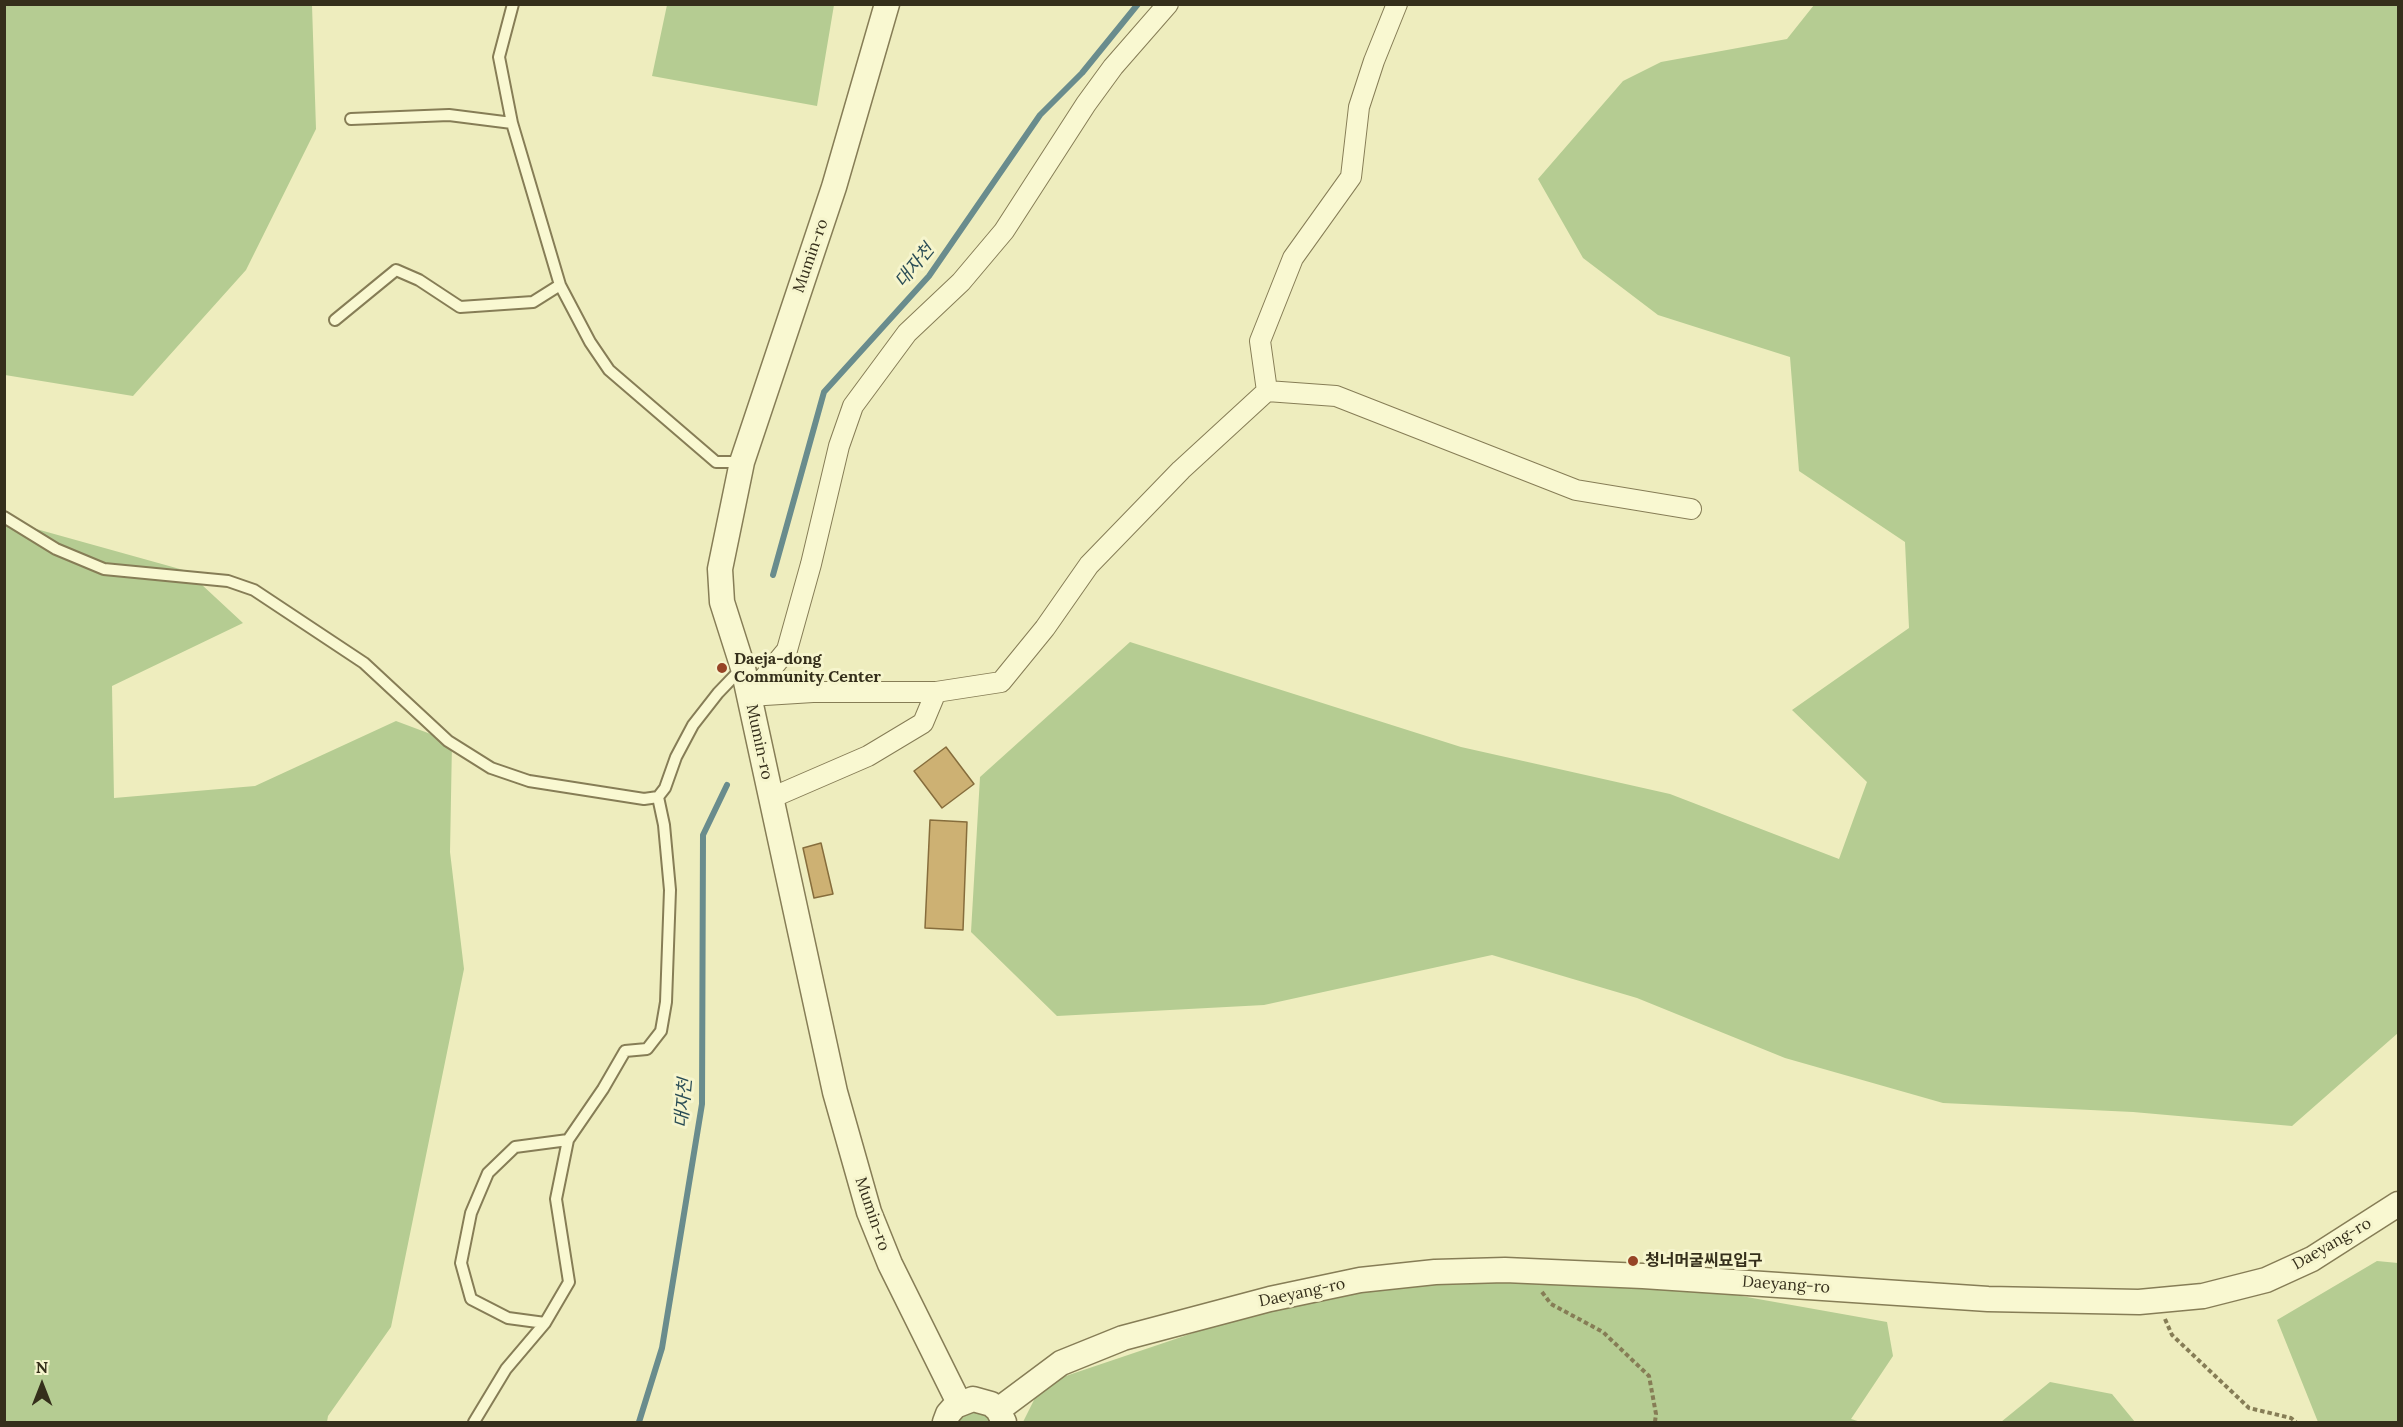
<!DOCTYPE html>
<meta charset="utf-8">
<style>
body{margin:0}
#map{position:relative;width:2403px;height:1427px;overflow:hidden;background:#eeedbe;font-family:Lora,serif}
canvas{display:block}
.frame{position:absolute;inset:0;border:6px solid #352f1b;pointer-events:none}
.north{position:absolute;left:12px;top:1355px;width:60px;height:60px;-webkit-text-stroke:4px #f6f5cd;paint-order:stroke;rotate:0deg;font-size:16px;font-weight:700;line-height:24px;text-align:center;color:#352f1b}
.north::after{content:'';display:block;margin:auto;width:21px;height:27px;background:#352f1b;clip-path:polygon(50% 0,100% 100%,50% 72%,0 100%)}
</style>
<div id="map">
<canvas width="2403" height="1427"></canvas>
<div class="frame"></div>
<div class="north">N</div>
</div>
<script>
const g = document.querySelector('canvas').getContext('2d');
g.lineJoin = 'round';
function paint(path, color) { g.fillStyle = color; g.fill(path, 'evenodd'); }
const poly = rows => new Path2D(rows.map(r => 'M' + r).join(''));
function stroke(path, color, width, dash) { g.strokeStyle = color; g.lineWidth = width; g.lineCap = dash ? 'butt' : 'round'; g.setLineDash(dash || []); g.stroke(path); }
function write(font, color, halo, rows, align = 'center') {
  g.font = font + ' Lora,"Noto Sans KR",serif'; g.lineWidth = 6; g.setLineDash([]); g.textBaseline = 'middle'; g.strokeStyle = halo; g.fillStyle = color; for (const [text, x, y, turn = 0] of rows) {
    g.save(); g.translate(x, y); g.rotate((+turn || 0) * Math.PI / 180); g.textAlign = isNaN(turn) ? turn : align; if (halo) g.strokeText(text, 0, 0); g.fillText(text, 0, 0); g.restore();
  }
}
paint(poly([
 [4,5,312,5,316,129,246,270,133,396,5,375],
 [667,5,834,5,817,106,652,76],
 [1814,5,2398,5,2398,1033,2292,1126,2133,1112,1943,1103,1785,1058,1637,998,1492,955,1264,1005,1057,1016,971,932,980,777,1130,642,1461,747,1670,794,1839,859,1867,782,1792,710,1909,628,1905,542,1799,471,1790,357,1658,315,1583,258,1538,179,1623,81,1661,62,1787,39],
 [4,520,187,571,243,623,112,686,114,798,255,786,396,721,452,742,450,852,464,969,391,1327,328,1416,327,1422,5,1422],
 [2377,1261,2398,1263,2398,1422,2318,1422,2277,1320],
 [1360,1271,1730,1294,1887,1322,1893,1356,1851,1419,1861,1422,1023,1422,1042,1384,1211,1327],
 [2050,1382,2112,1394,2135,1422,2001,1422],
 [974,1412,984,1414,991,1422,958,1422,963,1416]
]), '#b5cc92');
stroke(poly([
 [773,575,824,392,929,276,1040,115,1082,73,1138,4],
 [639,1422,662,1348,702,1104,703,835,727,785]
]), '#698c8d', 6);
const building = poly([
 [946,747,974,784,942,808,914,771,946,747],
 [930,820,967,822,963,930,925,928,930,820],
 [821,843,833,894,814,898,803,848,821,843]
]);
paint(building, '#cdb173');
stroke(building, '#866d3c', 1.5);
const service = poly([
 [513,4,499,57,512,123,560,285,590,342,609,370,716,462,742,462],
 [351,119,449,115,512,123],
 [335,320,396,270,419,280,460,307,533,302,560,285],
 [4,517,56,549,104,569,228,581,254,590,364,663,448,741,491,768,529,781,644,799,658,797,665,788,676,757,693,725,718,693,742,668],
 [545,1323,508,1318,471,1299,461,1263,471,1213,488,1173,515,1147,568,1140],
 [474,1422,506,1369,545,1323,569,1282,556,1199,568,1140,603,1089,625,1051,647,1049,661,1031,666,1002,670,890,664,825,658,797]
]);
const minor = poly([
 [1267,391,1260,341,1293,258,1351,177,1359,107,1374,61,1397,4],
 [749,696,813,692,936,692,1001,682,1045,628,1089,565,1181,470,1267,391,1336,396,1576,490,1691,509],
 [749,696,787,650,811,564,839,446,853,406,907,333,961,282,1004,231,1086,104,1113,67,1168,4],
 [771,798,868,756,923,723,936,692]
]);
const tertiary = poly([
 [887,4,834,187,742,462,720,569,722,602,743,668,835,1092,869,1212,890,1264,959,1403],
 [998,1410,1061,1363,1123,1338,1270,1299,1360,1280,1435,1272,1505,1270,1643,1276,1988,1299,2139,1302,2203,1296,2266,1280,2312,1259,2398,1204],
 [945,1422,948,1414,955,1406,973,1399,991,1404,998,1410,1004,1422]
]);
stroke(service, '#867d56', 14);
stroke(minor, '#867d56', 22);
stroke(tertiary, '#867d56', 27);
stroke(poly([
 [1542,1292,1551,1304,1603,1332,1649,1376,1656,1414,1655,1422],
 [2165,1319,2172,1335,2249,1408,2291,1418,2296,1422]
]), '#867d56', 4, [4.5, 3]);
stroke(service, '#f9f8d1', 10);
stroke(minor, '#f9f8d1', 20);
stroke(tertiary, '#f9f8d1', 24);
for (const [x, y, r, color] of [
 [722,668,6,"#964426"],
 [1633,1261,6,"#964426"]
]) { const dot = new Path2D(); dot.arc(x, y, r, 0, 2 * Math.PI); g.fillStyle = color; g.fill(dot); stroke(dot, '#f6f5cd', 2); }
write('16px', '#352f1b', '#f6f5cd', [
 ["Mumin-ro",811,256,-71],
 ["Mumin-ro",759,742,78],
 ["Mumin-ro",872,1214,71],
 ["Daeyang-ro",2332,1244,-30],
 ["Daeyang-ro",1786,1285,4],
 ["Daeyang-ro",1302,1293,-12]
]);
write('bold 16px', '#352f1b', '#f6f5cd', [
 ["Daeja-dong",734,659],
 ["Community Center",734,677],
 ["청너머굴씨묘입구",1645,1261]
], 'left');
write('italic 18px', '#2a4d56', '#f6f5cd', [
 ["대자천",915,266,-51],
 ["대자천",684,1103,-85]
]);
</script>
